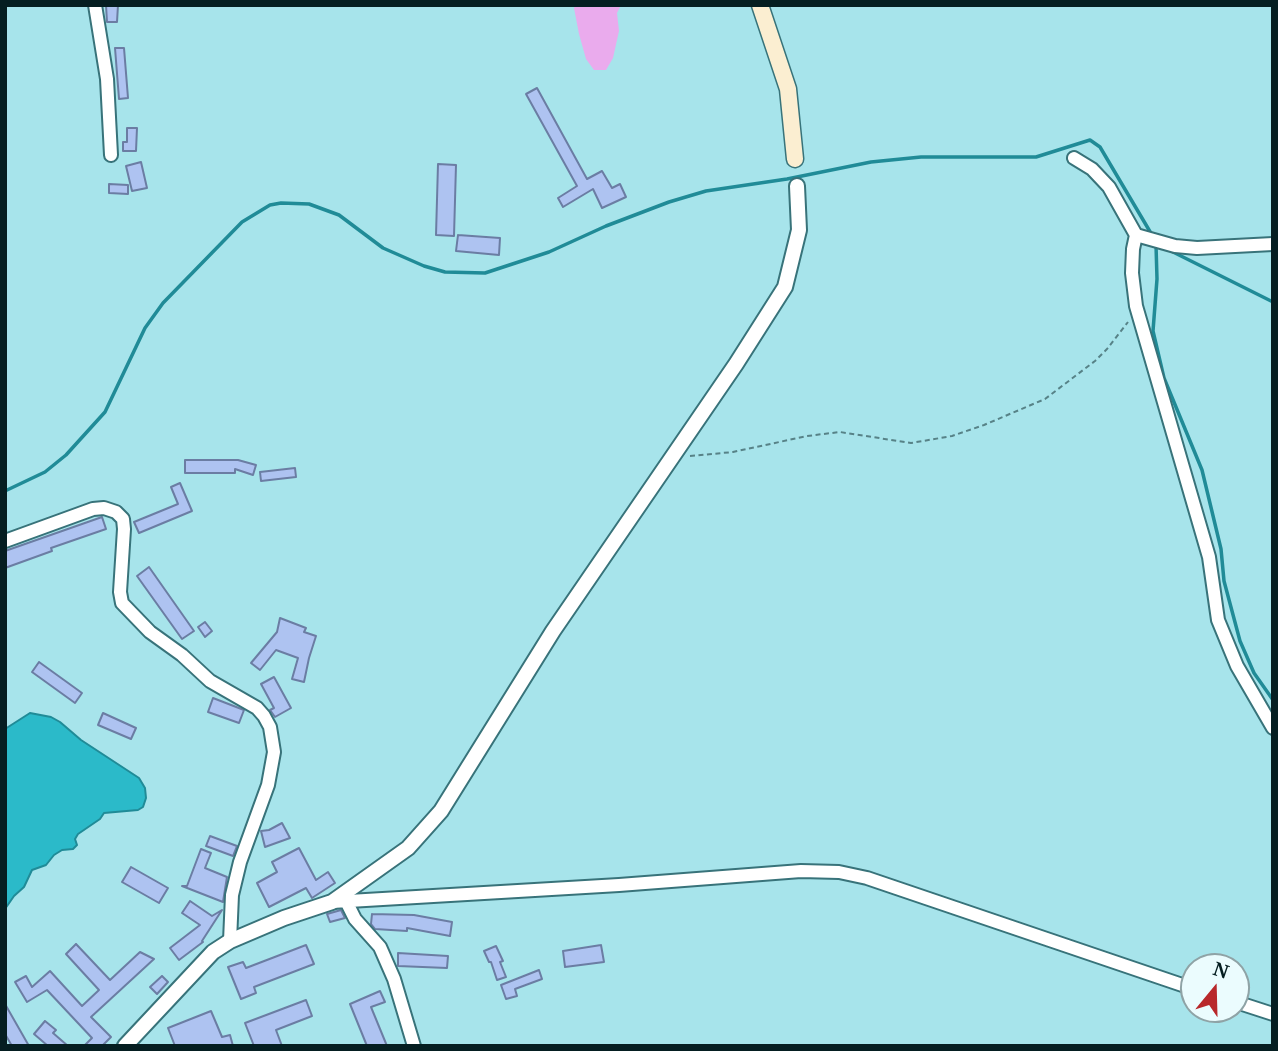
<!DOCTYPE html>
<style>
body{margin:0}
#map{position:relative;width:1278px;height:1051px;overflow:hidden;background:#a7e4eb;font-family:"Noto Serif",serif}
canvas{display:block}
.frame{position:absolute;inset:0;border:7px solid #051e21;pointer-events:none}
.north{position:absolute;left:1180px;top:953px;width:70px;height:70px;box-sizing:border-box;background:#ebfcfe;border:2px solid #8fa3a6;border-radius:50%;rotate:19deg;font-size:19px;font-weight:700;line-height:28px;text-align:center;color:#051e21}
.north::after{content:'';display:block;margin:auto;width:24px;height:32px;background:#b8282b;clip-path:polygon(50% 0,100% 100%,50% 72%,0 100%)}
</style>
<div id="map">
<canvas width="1278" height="1051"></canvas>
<div class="frame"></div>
<div class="north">N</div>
</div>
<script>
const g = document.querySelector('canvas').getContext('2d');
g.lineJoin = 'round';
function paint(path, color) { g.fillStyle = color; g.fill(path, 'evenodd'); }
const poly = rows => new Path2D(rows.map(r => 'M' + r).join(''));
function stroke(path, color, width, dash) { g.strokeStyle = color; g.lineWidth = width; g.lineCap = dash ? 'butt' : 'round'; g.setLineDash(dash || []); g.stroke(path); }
paint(poly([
 [576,5,621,5,617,13,619,31,613,58,606,70,594,70,586,59,579,34,574,8]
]), '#eaabed');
const water = poly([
 [30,713,51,717,60,722,81,740,139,778,145,788,146,798,143,807,138,810,104,813,100,819,78,834,75,839,77,845,73,849,62,850,54,855,46,865,32,870,24,887,14,896,5,909,5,729,30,713]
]);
paint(water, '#2bbac9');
stroke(water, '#208b97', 2);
stroke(poly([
 [1156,245,1157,279,1153,331,1164,378,1202,470,1221,549,1224,581,1240,641,1254,673,1273,700],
 [1171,251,1273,302],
 [5,491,45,472,66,455,105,412,145,328,163,303,242,222,270,205,281,203,309,204,339,215,383,248,424,266,445,272,485,273,549,252,606,226,669,202,706,191,787,179,871,162,921,157,1036,157,1090,140,1100,147,1152,235]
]), '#208b97', 3.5);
const building = poly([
 [106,5,118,5,117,22,107,22,106,5],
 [115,48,124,48,128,98,119,99,115,48],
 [537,88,587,179,602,171,612,188,620,184,626,197,602,208,593,189,563,207,558,198,577,186,526,94,537,88],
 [127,128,137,128,136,151,123,151,123,142,127,142,127,128],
 [141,162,147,188,132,191,126,166,141,162],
 [438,164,456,165,454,236,436,235,438,164],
 [109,184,128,185,128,194,109,193,109,184],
 [458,235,500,238,499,255,456,251,458,235],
 [185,460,238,460,256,465,253,475,235,469,235,473,185,473,185,460],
 [295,468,296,477,261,481,260,472,295,468],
 [180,483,192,511,139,533,134,522,178,504,171,487,180,483],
 [102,517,106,529,51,548,52,551,5,568,5,551,102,517],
 [149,567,194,631,182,639,137,576,149,567],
 [280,618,306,628,304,632,316,636,309,658,304,682,292,679,298,658,276,650,260,670,251,663,277,632,280,618],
 [205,622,212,631,205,637,198,627,205,622],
 [39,662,82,693,75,703,32,672,39,662],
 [274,677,291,708,275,717,270,710,274,708,261,684,274,677],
 [213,698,244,710,239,723,208,712,213,698],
 [103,713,136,728,131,739,98,725,103,713],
 [282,823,290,838,265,847,261,831,269,830,282,823],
 [210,836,237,846,233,856,206,846,210,836],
 [299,848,316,880,328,872,335,883,312,898,306,888,269,907,257,883,277,872,272,862,299,848],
 [201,849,211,853,205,868,227,877,223,902,182,886,187,886,201,849],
 [131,867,168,888,159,903,122,882,131,867],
 [190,901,212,916,222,910,202,941,203,942,179,960,170,948,200,925,182,913,190,901],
 [341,910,345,918,330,922,327,914,341,910],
 [372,914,414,915,452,922,450,936,407,928,407,931,375,929,371,924,372,914],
 [76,944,110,980,140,952,154,959,91,1017,111,1037,102,1046,84,1046,92,1038,47,990,27,1002,15,982,26,976,32,987,50,971,82,1006,99,990,66,954,76,944],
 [306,945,314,964,254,987,256,993,241,999,228,967,243,962,246,968,306,945],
 [601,945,604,962,565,967,563,951,601,945],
 [496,946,503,961,500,962,506,977,497,980,491,962,489,962,484,951,496,946],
 [398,953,448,956,447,968,398,966,398,953],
 [539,970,542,979,515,989,517,996,506,999,501,985,539,970],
 [162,976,168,982,157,994,150,987,162,976],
 [380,991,385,1002,371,1007,387,1046,367,1046,350,1004,380,991],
 [306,1000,312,1016,276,1030,282,1046,254,1046,245,1023,306,1000],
 [5,1004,29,1046,12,1046,5,1034,5,1004],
 [211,1011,222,1037,230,1035,233,1046,175,1046,168,1028,211,1011],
 [45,1021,56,1030,53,1033,68,1046,48,1046,34,1034,45,1021]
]);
paint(building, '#aec3f1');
stroke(building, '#6b7da3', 2);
const minor = poly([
 [95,5,107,79,111,155],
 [1074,158,1092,169,1109,187,1136,235,1175,246,1197,248,1273,244],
 [1136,235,1133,249,1132,273,1136,306,1209,557,1218,620,1237,666,1273,728],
 [5,541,93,509,104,508,116,512,123,519,124,529,120,592,122,603,150,632,182,655,210,681,257,708,264,716,270,727,274,752,268,785,240,862,232,895,230,941],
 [346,901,355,919,380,947,394,979,414,1046],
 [332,902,619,885,801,871,839,872,867,878,1194,989],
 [1236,1002,1273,1014]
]);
const tertiary = poly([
 [125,1046,213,952,230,941,284,918,332,902,408,848,441,811,553,631,736,364,785,287,799,230,797,186]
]);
const secondary = poly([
 [760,5,788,89,795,159]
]);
stroke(minor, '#38737a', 16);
stroke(tertiary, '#38737a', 18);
stroke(secondary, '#38737a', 19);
stroke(poly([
 [690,456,733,452,807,436,840,432,911,443,952,436,984,425,1045,399,1095,361,1107,349,1128,322]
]), '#578287', 2, [5, 3.5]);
stroke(minor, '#fff', 12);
stroke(tertiary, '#fff', 14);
stroke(secondary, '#fbeed1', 16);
</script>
